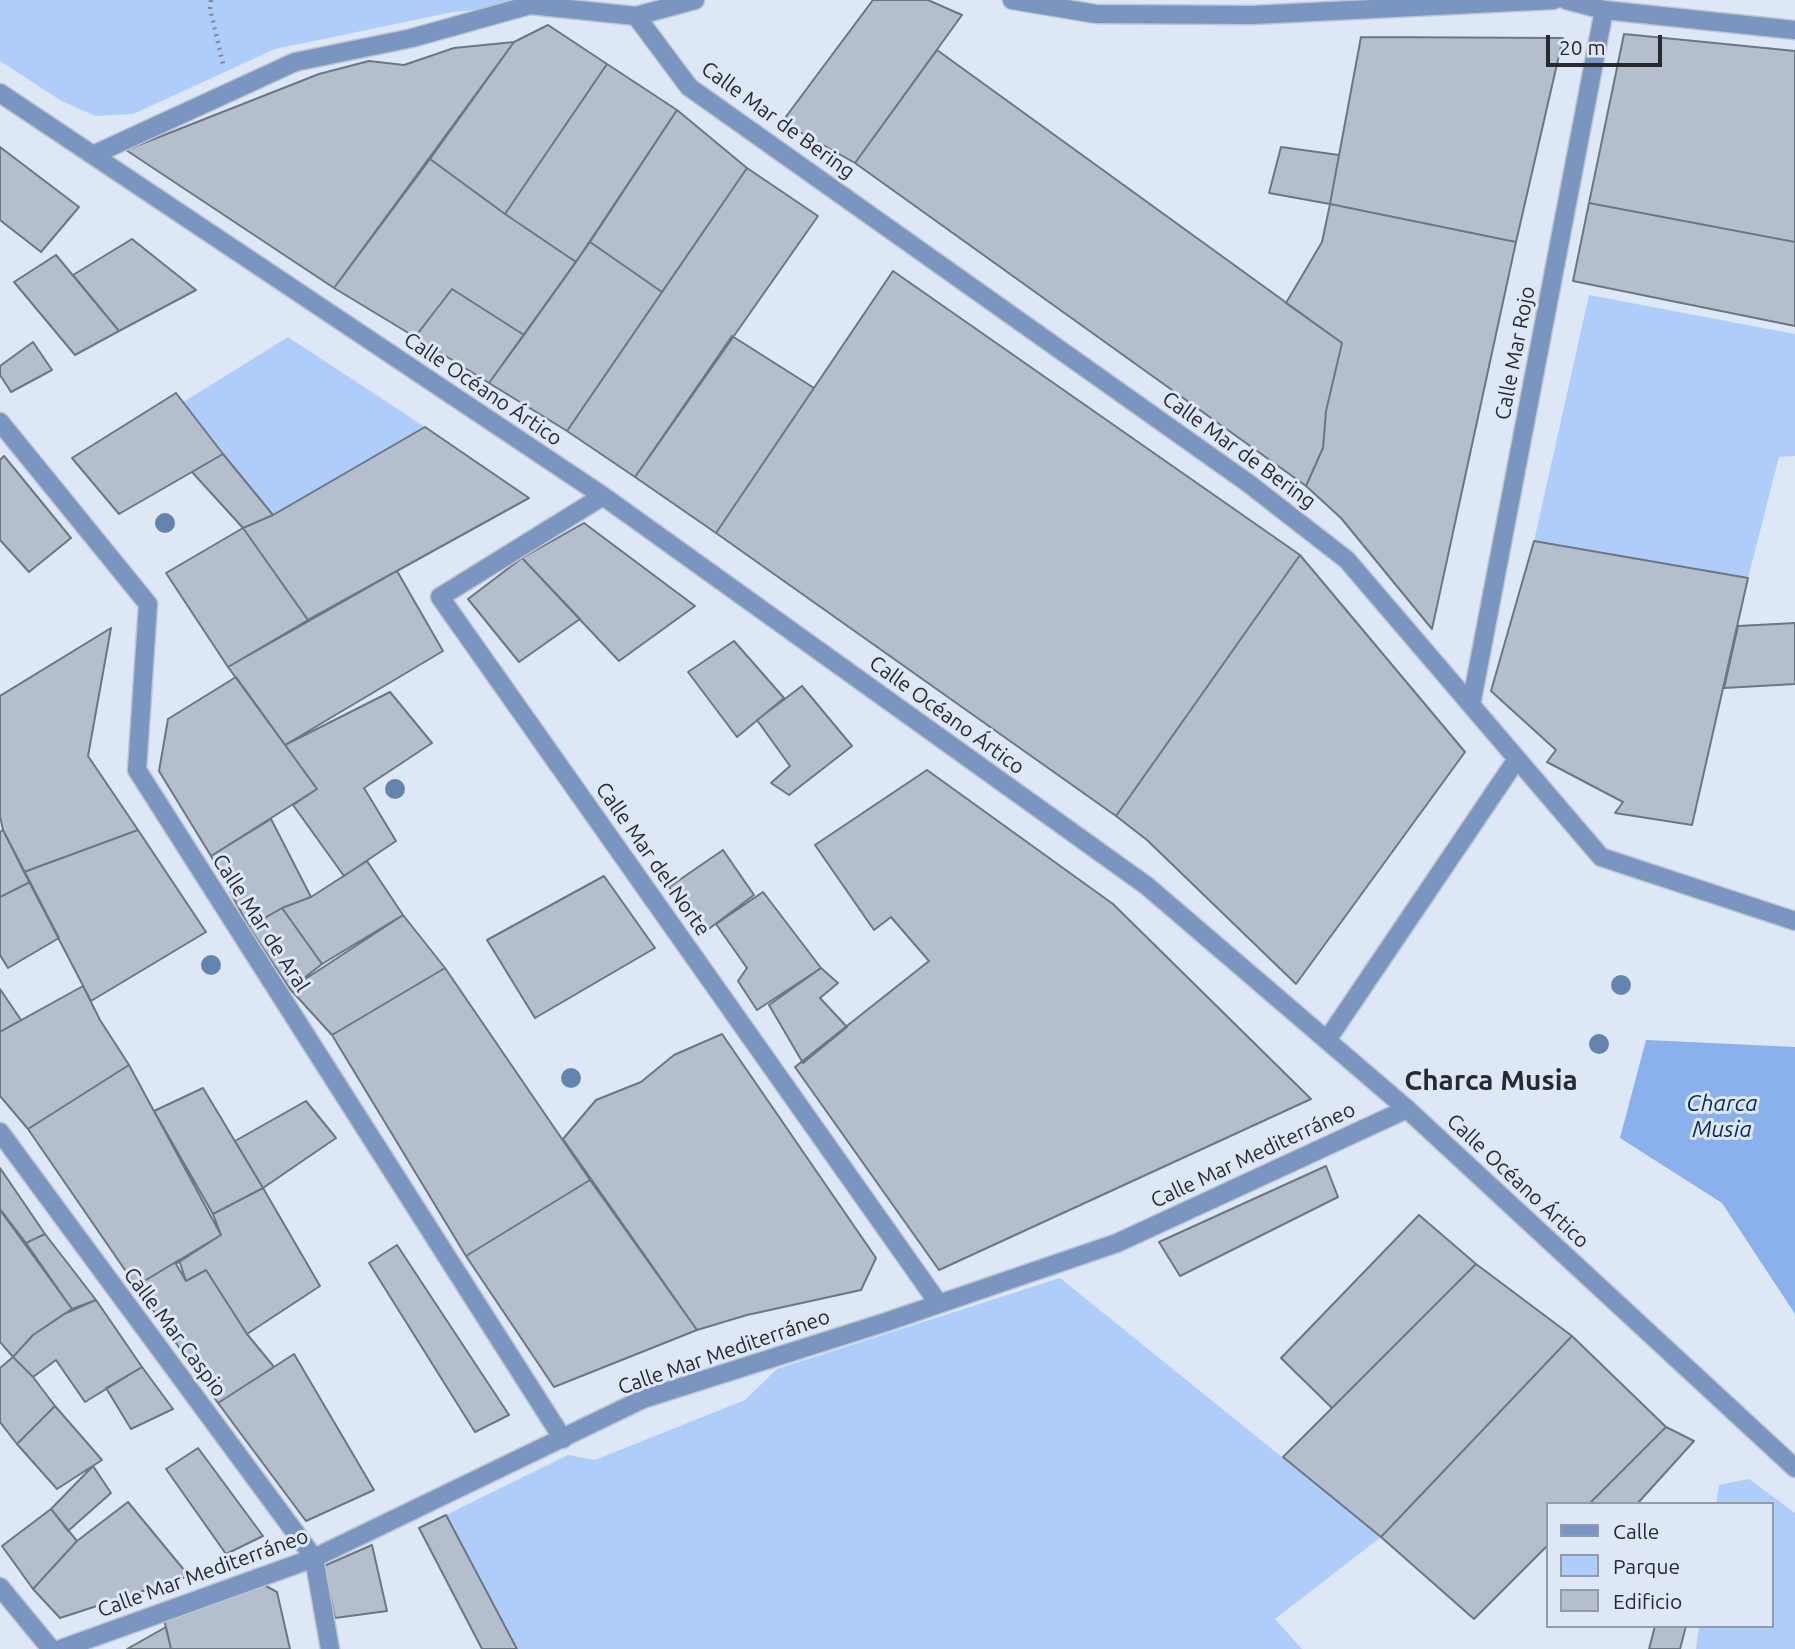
<!DOCTYPE html>
<meta charset="utf-8">
<style>
body{margin:0}
#map{position:relative;width:1795px;height:1649px;overflow:hidden;background:#dde7f6;font-family:Ubuntu,sans-serif}
canvas{display:block}
.legend{position:absolute;left:1546px;top:1502px;width:228px;height:126px;box-sizing:border-box;background:#dde7f6;border:2px solid #949ba7;margin:0;padding:9px 12px;list-style:none;font-size:21px;color:#272a30}
.legend li{display:flex;align-items:center;gap:14px;height:35px}
.legend b{width:35px;border:2px solid #949ba7}
.scale{position:absolute;left:1546px;top:35px;width:116px;height:32px;box-sizing:border-box;border:4px solid #272a30;border-top:0;padding-left:9px;font-size:21px;line-height:24px;white-space:nowrap;color:#272a30;-webkit-text-stroke:5px #dde7f6;paint-order:stroke}
</style>
<div id="map">
<canvas width="1795" height="1649"></canvas>
<ul class="legend">
<li><b style="height:9px;background:#7a95bf"></b>Calle</li>
<li><b style="height:19px;background:#aecdfa"></b>Parque</li>
<li><b style="height:19px;background:#b5becc"></b>Edificio</li>
</ul>
<div class="scale">20 m</div>
</div>
<script>
const g = document.querySelector('canvas').getContext('2d');
g.lineJoin = 'round';
function paint(path, color) { g.fillStyle = color; g.fill(path, 'evenodd'); }
const poly = rows => new Path2D(rows.map(r => 'M' + r).join(''));
function stroke(path, color, width, dash) { g.strokeStyle = color; g.lineWidth = width; g.lineCap = dash ? 'butt' : 'round'; g.setLineDash(dash || []); g.stroke(path); }
function write(font, color, halo, rows, align = 'center') {
  g.font = font + ' Ubuntu,sans-serif'; g.lineWidth = 6; g.setLineDash([]); g.textBaseline = 'middle'; g.strokeStyle = halo; g.fillStyle = color; for (const [text, x, y, turn = 0] of rows) {
    g.save(); g.translate(x, y); g.rotate((+turn || 0) * Math.PI / 180); g.textAlign = isNaN(turn) ? turn : align; if (halo) g.strokeText(text, 0, 0); g.fillText(text, 0, 0); g.restore();
  }
}
paint(poly([
 [0,0,585,0,453,12,275,49,133,114,95,116,60,100,0,61],
 [1589,295,1795,334,1795,456,1779,457,1748,578,1534,541],
 [288,337,425,427,273,515,182,403],
 [1060,1278,1381,1537,1275,1619,1302,1649,517,1649,446,1515,568,1455,595,1460,745,1400,777,1369],
 [1749,1479,1795,1513,1795,1649,1696,1649,1699,1626,1772,1626,1772,1504,1716,1504,1719,1485]
]), '#aecdfa');
paint(poly([
 [1646,1040,1795,1047,1795,1314,1722,1203,1620,1138]
]), '#8ab1eb');
const building = poly([
 [873,0,928,0,962,15,855,163,782,122,873,0],
 [548,25,607,64,505,214,430,159,514,42,548,25],
 [1624,34,1795,51,1795,242,1589,203,1624,34],
 [1361,37,1563,38,1516,242,1330,204,1361,37],
 [514,42,334,288,126,150,319,74,369,61,404,65,454,48,514,42],
 [937,50,1342,343,1326,411,1323,448,1306,486,855,163,937,50],
 [607,64,677,110,576,262,505,214,607,64],
 [677,110,747,168,662,292,590,242,677,110],
 [0,147,79,207,41,252,0,220,0,147],
 [1281,147,1339,155,1330,204,1269,193,1281,147],
 [430,159,505,214,576,262,524,335,452,289,415,337,334,288,430,159],
 [747,168,818,216,635,477,567,431,747,168],
 [1589,203,1795,242,1795,326,1573,281,1589,203],
 [1330,204,1516,242,1432,629,1341,518,1306,486,1323,448,1326,411,1342,343,1286,303,1322,242,1330,204],
 [132,239,196,290,119,331,73,275,132,239],
 [590,242,662,292,567,431,489,383,590,242],
 [56,255,119,331,75,355,14,282,56,255],
 [893,271,1300,555,1116,816,716,533,893,271],
 [452,289,524,335,489,383,415,337,452,289],
 [732,336,814,388,716,533,635,477,732,336],
 [33,342,52,370,11,392,0,375,0,366,33,342],
 [176,393,223,454,119,514,72,458,176,393],
 [425,427,529,498,308,620,243,528,273,515,425,427],
 [223,454,273,515,243,528,192,472,223,454],
 [4,456,71,538,29,572,0,540,0,460,4,456],
 [584,523,695,606,619,661,522,558,584,523],
 [243,528,308,620,228,667,166,573,243,528],
 [1534,541,1748,578,1692,825,1615,813,1623,802,1547,762,1556,750,1491,691,1534,541],
 [1300,555,1465,752,1296,984,1147,840,1116,816,1300,555],
 [522,558,580,619,519,662,468,599,522,558],
 [397,571,443,651,285,745,228,667,397,571],
 [1795,623,1795,684,1724,688,1738,626,1795,623],
 [111,628,88,756,138,830,24,872,3,830,0,816,0,696,111,628],
 [734,641,784,698,737,737,688,672,734,641],
 [236,677,317,789,211,856,159,771,168,719,236,677],
 [802,686,852,746,789,795,771,783,790,766,757,720,802,686],
 [390,692,432,743,364,788,396,841,344,876,293,805,317,789,285,745,390,692],
 [927,770,1113,904,1311,1099,939,1270,795,1067,929,961,891,917,874,930,815,845,927,770],
 [271,819,311,897,282,908,249,927,211,856,271,819],
 [3,830,30,882,0,897,0,832,3,830],
 [138,830,206,932,91,1001,24,872,138,830],
 [723,850,754,895,706,931,669,887,723,850],
 [367,861,403,915,322,964,282,908,311,897,367,861],
 [604,876,655,948,535,1018,487,940,604,876],
 [30,882,59,938,8,968,0,955,0,897,30,882],
 [763,892,821,968,757,1010,738,981,747,968,716,924,763,892],
 [282,908,322,964,290,989,249,927,282,908],
 [403,915,445,968,332,1035,290,989,403,915],
 [445,968,590,1180,466,1256,332,1035,445,968],
 [821,968,838,983,820,998,847,1027,803,1063,769,1005,821,968],
 [83,986,100,1020,129,1065,28,1129,0,1096,0,1032,83,986],
 [0,989,21,1020,0,1032,0,989],
 [722,1034,876,1258,861,1290,747,1315,697,1330,563,1139,596,1100,641,1082,674,1055,722,1034],
 [129,1065,221,1235,136,1286,28,1129,129,1065],
 [203,1088,263,1188,213,1214,154,1111,203,1088],
 [306,1101,336,1138,263,1188,235,1141,306,1101],
 [1326,1166,1338,1197,1180,1276,1159,1242,1326,1166],
 [0,1168,45,1234,26,1243,0,1209,0,1168],
 [590,1180,697,1330,554,1387,466,1256,590,1180],
 [263,1188,320,1286,247,1334,206,1270,186,1281,176,1264,221,1235,213,1214,263,1188],
 [0,1210,72,1309,33,1335,13,1357,0,1342,0,1210],
 [1419,1215,1476,1264,1332,1408,1281,1358,1419,1215],
 [45,1234,96,1300,72,1309,26,1243,45,1234],
 [397,1245,509,1415,475,1432,369,1263,397,1245],
 [179,1260,186,1281,206,1270,247,1334,274,1367,218,1403,136,1286,179,1260],
 [1476,1264,1572,1336,1381,1537,1283,1457,1476,1264],
 [96,1300,142,1367,85,1402,56,1360,33,1377,13,1357,33,1335,64,1314,96,1300],
 [1572,1336,1666,1427,1589,1504,1548,1504,1548,1545,1474,1619,1381,1537,1572,1336],
 [294,1354,374,1490,306,1521,218,1403,294,1354],
 [13,1357,33,1377,55,1406,17,1444,0,1422,0,1368,13,1357],
 [142,1367,173,1409,131,1429,106,1388,142,1367],
 [55,1406,102,1460,57,1489,17,1444,55,1406],
 [1666,1427,1694,1441,1637,1504,1589,1504,1666,1427],
 [198,1448,263,1536,226,1554,166,1469,198,1448],
 [93,1466,111,1493,68,1531,51,1509,93,1466],
 [128,1502,189,1576,60,1618,33,1589,77,1541,128,1502],
 [51,1509,77,1541,33,1589,2,1546,51,1509],
 [446,1515,517,1649,482,1649,419,1528,446,1515],
 [372,1545,387,1611,335,1618,324,1566,372,1545],
 [253,1579,277,1592,290,1649,171,1649,162,1611,253,1579],
 [1655,1626,1686,1626,1680,1649,1649,1649,1655,1626],
 [166,1627,171,1649,127,1649,166,1627]
]);
paint(building, '#b5becc');
stroke(building, '#6d7683', 2);
const minor = poly([
 [1012,0,1096,14,1252,15,1554,0],
 [1566,0,1604,10,1795,30],
 [636,16,689,87,1248,483,1347,560,1601,857,1795,921],
 [0,93,603,496,1147,886,1407,1109,1795,1468],
 [93,155,295,62,412,38,530,5,636,16,695,0],
 [0,422,148,604,137,770,563,1439],
 [603,496,440,597,939,1304],
 [1471,705,1604,10],
 [1327,1040,1517,759],
 [0,1132,314,1558,330,1649],
 [0,1587,51,1649],
 [61,1649,314,1558,643,1399,886,1322,1117,1243,1407,1109]
]);
stroke(minor, '#bcc5d2', 21);
stroke(poly([
 [211,0,210,9,223,64]
]), '#858b96', 4.5, [2, 5]);
stroke(minor, '#7a95bf', 18);
g.fillStyle = '#6484b0';
for (const [x, y] of [
 [165,523],
 [395,789],
 [211,965],
 [1621,985],
 [1599,1044],
 [571,1078]
]) { g.beginPath(); g.arc(x, y, 10, 0, 2 * Math.PI); g.fill(); }
write('21px', '#272a30', '#dde7f6', [
 ["Calle Mar de Bering",778,120,36],
 ["Calle Mar Rojo",1515,353,-79],
 ["Calle Océano Ártico",483,389,34],
 ["Calle Mar de Bering",1239,450,36],
 ["Calle Océano Ártico",947,715,36],
 ["Calle Mar del Norte",653,859,55],
 ["Calle Mar de Aral",261,923,57],
 ["Calle Mar Mediterráneo",1253,1155,-25],
 ["Calle Océano Ártico",1518,1181,43],
 ["Calle Mar Caspio",175,1332,53],
 ["Calle Mar Mediterráneo",724,1352,-19],
 ["Calle Mar Mediterráneo",203,1573,-20]
]);
write('italic 23px', '#052a5d', '#dde7f6', [
 ["Charca",1722,1103],
 ["Musia",1722,1129]
]);
write('bold 28px', '#272a30', '#dde7f6', [
 ["Charca Musia",1491,1081]
]);
</script>
